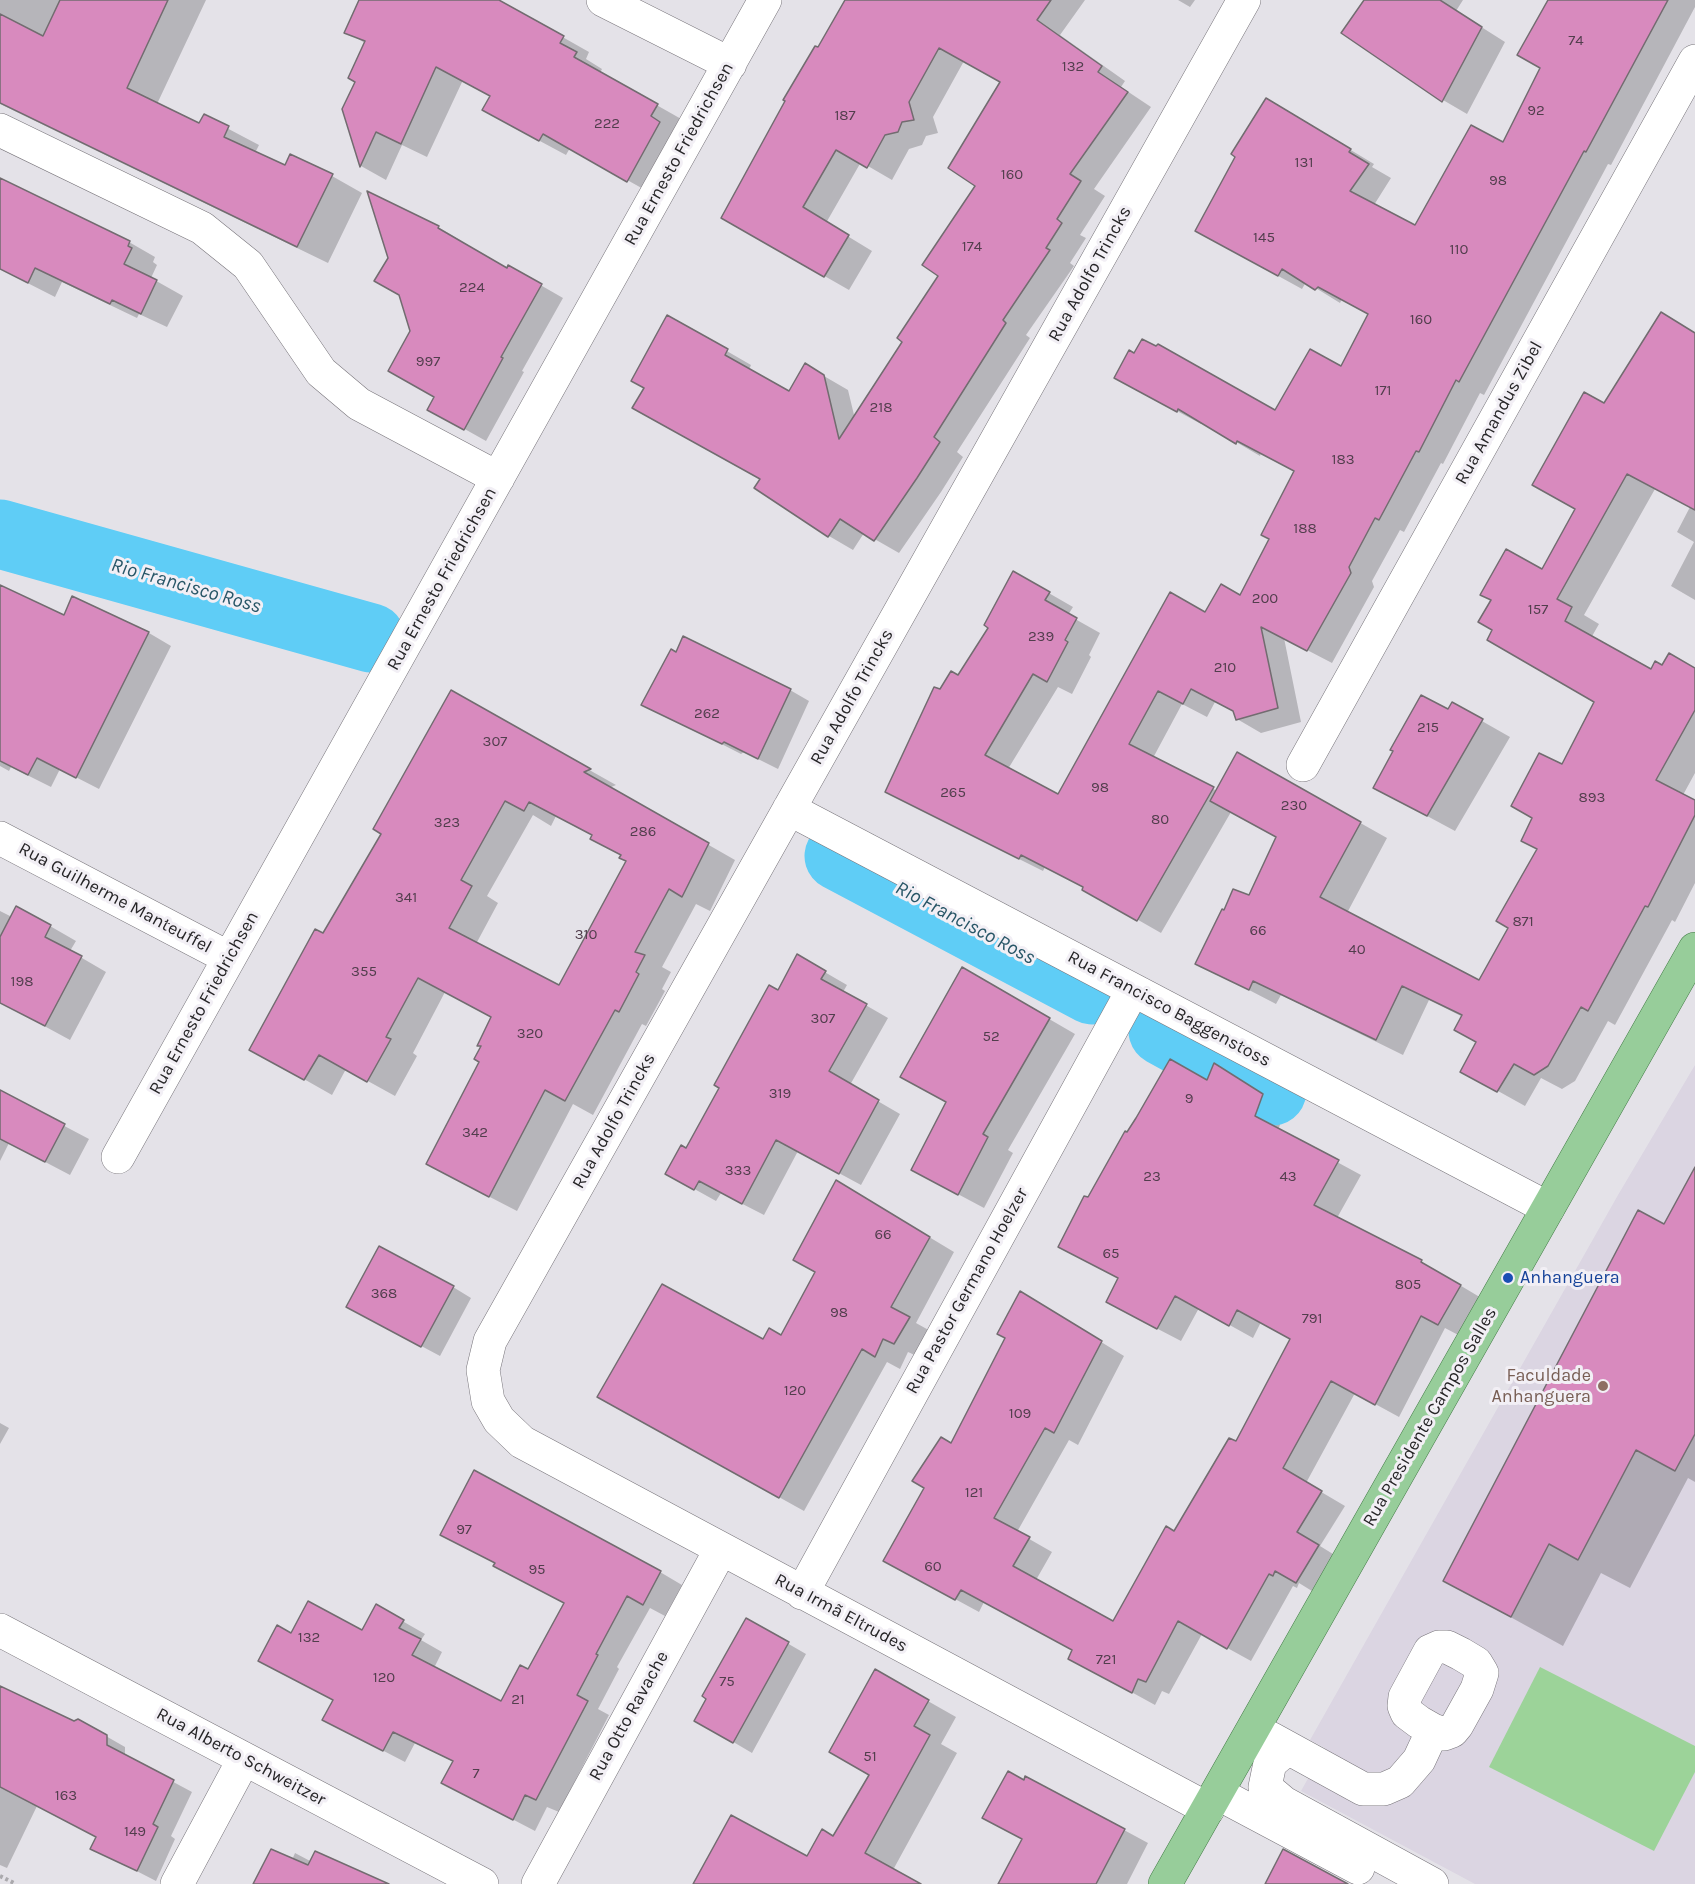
<!DOCTYPE html>
<meta charset="utf-8">
<style>
body{margin:0}
canvas{display:block;background:#e4e2e8}
</style>
<canvas width="1695" height="1884"></canvas>
<script>
const g = document.querySelector('canvas').getContext('2d');
g.lineJoin = 'round';
function paint(path, color) { g.fillStyle = color; g.fill(path, 'evenodd'); }
const poly = rows => new Path2D(rows.map(r => 'M' + r).join(''));
function stroke(path, color, width, dash) { g.strokeStyle = color; g.lineWidth = width; g.lineCap = dash ? 'butt' : 'round'; g.setLineDash(dash || []); g.stroke(path); }
function write(font, color, halo, rows, align = 'center') {
  g.font = font + ' Karla,sans-serif'; g.lineWidth = 6; g.setLineDash([]); g.textBaseline = 'middle'; g.strokeStyle = halo; g.fillStyle = color; for (const [text, x, y, turn = 0] of rows) {
    g.save(); g.translate(x, y); g.rotate((+turn || 0) * Math.PI / 180); g.textAlign = isNaN(turn) ? turn : align; if (halo) g.strokeText(text, 0, 0); g.fillText(text, 0, 0); g.restore();
  }
}
paint(poly([
 [1695,1065,1695,1884,1475,1884,1301,1791,1325,1748,1310,1740,1618,1195]
]), '#dbd5e2');
paint(poly([
 [1540,1667,1695,1746,1695,1772,1654,1851,1489,1767]
]), '#9cd399');
paint(poly([
 [0,0,206,0,157,104,200,125,204,116,259,145,255,153,285,167,332,176,362,193,328,263,0,104],
 [360,0,497,0,589,52,586,59,602,69,600,73,683,120,654,195,570,148,566,155,510,125,492,96,463,80,427,157,402,145,386,180,361,166,344,109,356,82,365,43,346,32],
 [846,0,1085,0,1060,35,1125,81,1121,87,1151,107,1094,189,1105,196,1080,235,1086,238,1070,263,1074,266,1026,335,1030,338,957,452,963,457,941,492,899,553,864,533,853,550,829,536,756,488,762,479,645,389,668,317,751,365,749,370,790,393,805,365,848,390,855,419,904,342,940,275,977,185,1002,82,964,61,933,117,938,133,926,136,922,145,909,149,892,180,861,162,826,223,872,251,849,290,723,218],
 [1178,0,1195,0,1190,7],
 [1366,0,1463,0,1456,11,1505,42,1467,114,1443,100,1343,33],
 [1549,0,1695,0,1695,7,1611,165,1608,164,1484,395,1480,393,1443,464,1441,463,1404,532,1400,530,1372,581,1374,587,1332,663,1284,638,1301,722,1261,733,1237,719,1235,712,1215,702,1207,717,1182,704,1153,758,1217,791,1238,754,1387,838,1347,913,1479,982,1510,927,1538,849,1562,766,1596,701,1542,571,1577,509,1604,405,1695,333,1695,600,1671,586,1694,542,1677,532,1690,507,1655,489,1584,615,1599,624,1591,638,1652,671,1662,667,1695,670,1695,773,1683,795,1695,801,1695,883,1675,922,1672,920,1615,1025,1608,1021,1575,1081,1562,1089,1541,1078,1525,1106,1462,1071,1478,1042,1463,1017,1429,1000,1403,1055,1281,995,1276,1004,1197,963,1224,912,1250,897,1278,838,1231,812,1161,933,1084,889,1085,888,1045,867,1043,871,911,805,940,691,958,677,990,628,1014,573,1073,607,1068,615,1100,633,1089,655,1091,657,1072,694,1058,687,1008,769,1059,796,1206,614,1241,596,1271,539,1296,471,1261,453,1260,456,1202,422,1201,424,1140,391,1276,412,1341,368,1370,314,1342,299,1340,303,1306,282,1302,289,1220,244,1291,114,1374,164,1372,167,1391,178,1374,205,1415,227,1503,144,1542,68],
 [0,180,129,242,155,257,153,262,157,265,151,278,183,296,167,327,139,314,137,318,62,282,55,297,0,269],
 [438,227,460,240,459,242,508,270,509,267,563,298,522,371,524,372,486,441,429,409,436,397,401,294],
 [0,586,65,617,149,633,171,646,99,789,60,769,51,787,11,767,9,771,0,766],
 [790,690,809,701,778,769,744,752,741,754,643,704],
 [451,692,616,785,609,788,735,860,710,911,696,904,662,967,671,972,662,989,665,991,646,1026,642,1024,593,1115,573,1104,517,1211,455,1179,481,1062,482,1047,479,1045,493,1017,445,992,413,1053,417,1056,395,1096,346,1069,332,1095,251,1049,324,935,383,833],
 [533,815,551,826,556,816,593,836,628,861,559,987,476,944,498,903,487,896],
 [1452,704,1510,737,1455,831,1403,803],
 [0,911,12,917,50,926,76,941,70,951,106,972,70,1040,0,1002],
 [797,956,847,985,843,992,888,1018,850,1085,900,1114,861,1185,798,1151,764,1215,721,1193,716,1201,689,1186,687,1150],
 [963,969,1075,1034,1008,1150,1013,1153,984,1208,939,1184],
 [1237,1079,1286,1109,1278,1130,1361,1175,1337,1218,1421,1262,1483,1299,1462,1337,1445,1328,1399,1417,1355,1393,1306,1483,1345,1506,1320,1546,1341,1559,1320,1596,1299,1583,1297,1588,1293,1586,1251,1661,1202,1634,1169,1694,1162,1691,1155,1705,1093,1671,1073,1650,984,1602,979,1612,909,1574,951,1445,1044,1307,1124,1356,1078,1445,1069,1440,1017,1532,1052,1552,1036,1580,1114,1623,1236,1443,1291,1339,1261,1322,1253,1338,1199,1308,1181,1341,1131,1315,1119,1279,1083,1259,1088,1199,1207,1082],
 [0,1092,89,1139,70,1175,9,1143,0,1161],
 [1695,1170,1695,1482,1688,1478,1630,1588,1601,1573,1563,1646,1445,1581,1664,1226],
 [861,1196,954,1252,916,1323,934,1333,919,1357,908,1352,900,1369,887,1362,804,1511,624,1411,764,1341,782,1337,816,1272],
 [453,1287,471,1298,440,1356,367,1317],
 [0,1423,9,1428,0,1444],
 [442,1534,660,1572,682,1585,665,1616,650,1608,617,1667,619,1669,598,1709,609,1715,559,1812,547,1807,535,1831,443,1783,454,1762,415,1743,405,1762,324,1720,334,1700,292,1635,362,1632,376,1606,425,1634,421,1640,442,1652,434,1668,502,1703,529,1671,566,1603],
 [747,1620,806,1654,752,1753,696,1720],
 [875,1671,956,1717,941,1744,957,1753,893,1870,918,1884,709,1884,807,1858,834,1838,871,1774],
 [0,1688,74,1723,78,1720,125,1747,125,1756,192,1792,171,1836,175,1839,156,1881,92,1848,98,1838,37,1806,7,1868,0,1865],
 [1124,1830,1148,1843,1127,1884,1000,1884],
 [295,1853,312,1862,387,1884,255,1884,292,1860]
]), '#0003');
stroke(poly([
 [0,534,371,638],
 [839,856,1092,990],
 [1163,1031,1272,1091]
]), '#5fcdf6', 69);
const building = poly([
 [60,0,168,0,127,88,199,123,204,114,229,126,224,137,285,165,290,154,333,174,297,247,0,103,0,14,43,36,60,0],
 [359,0,499,0,564,36,560,43,577,52,574,57,658,104,651,116,660,122,627,182,543,134,539,141,482,110,490,96,436,67,401,144,376,132,360,167,342,109,355,82,348,78,365,41,344,33,359,0],
 [845,0,1051,0,1037,20,1102,66,1098,72,1128,92,1070,174,1081,181,1057,219,1062,223,1046,248,1050,250,1003,320,1006,323,934,437,940,442,917,478,874,541,840,519,828,537,754,488,760,479,632,408,644,388,631,381,667,315,728,349,725,355,789,391,805,363,824,375,839,439,902,342,897,338,938,276,922,265,975,186,948,168,1000,82,939,48,909,102,914,120,902,122,898,132,885,135,867,168,836,150,803,207,849,235,824,277,721,218,785,101,783,100,815,46,818,47,845,0],
 [1364,0,1440,0,1482,27,1442,102,1341,33,1364,0],
 [1548,0,1668,0,1586,152,1584,151,1459,382,1456,380,1419,452,1416,451,1379,520,1375,518,1349,567,1351,573,1307,651,1261,627,1278,708,1236,720,1233,711,1191,689,1183,704,1158,691,1129,744,1214,787,1137,921,1082,890,1083,887,1021,855,1019,859,885,792,934,687,940,689,951,671,958,675,988,628,984,625,1013,571,1050,592,1045,600,1077,618,1065,640,1068,642,1047,682,1033,674,985,755,1058,794,1170,592,1205,612,1221,584,1240,595,1269,539,1261,535,1294,471,1237,441,1236,444,1178,409,1177,412,1114,378,1129,350,1134,353,1142,339,1156,346,1158,344,1275,410,1310,349,1341,366,1368,314,1318,287,1315,290,1282,269,1278,276,1195,231,1235,157,1231,154,1266,98,1351,149,1349,152,1369,164,1350,191,1415,225,1471,125,1503,142,1540,68,1517,55,1548,0],
 [0,178,130,241,128,246,132,248,124,264,157,280,141,314,112,300,110,304,35,268,28,283,0,269,0,178],
 [367,191,439,226,438,228,507,268,508,265,542,284,501,357,503,358,464,430,427,410,434,397,388,371,410,331,399,295,374,281,388,258,367,191],
 [1661,312,1695,333,1695,510,1627,474,1557,599,1572,607,1565,621,1651,669,1655,661,1662,665,1669,653,1695,668,1695,710,1656,780,1695,800,1695,815,1648,907,1645,906,1588,1011,1581,1007,1548,1066,1534,1075,1514,1064,1497,1092,1460,1072,1476,1042,1454,1030,1462,1015,1402,986,1376,1040,1253,981,1249,990,1195,964,1222,909,1224,910,1233,889,1249,895,1276,837,1210,801,1237,752,1361,822,1320,897,1479,980,1508,928,1496,921,1537,849,1521,841,1532,818,1511,806,1539,753,1562,764,1594,702,1487,640,1492,630,1478,622,1491,600,1480,595,1506,549,1542,569,1575,509,1532,485,1584,392,1604,403,1661,312],
 [0,585,64,615,72,596,149,632,76,778,37,758,28,775,0,761,0,585],
 [683,636,791,689,758,759,724,742,722,744,641,705,671,649,676,652,683,636],
 [451,690,591,769,584,772,709,843,682,897,669,889,635,952,645,955,636,972,639,974,619,1012,615,1010,565,1101,545,1090,489,1197,426,1164,479,1062,474,1059,481,1046,477,1046,491,1017,418,978,386,1037,391,1039,367,1082,319,1055,304,1080,249,1050,315,929,323,933,381,834,373,829,451,690],
 [505,801,524,811,529,802,592,835,590,839,621,855,619,858,626,861,559,985,449,928,472,886,461,880,505,801],
 [1421,695,1448,709,1452,702,1483,719,1427,816,1373,788,1393,751,1390,750,1421,695],
 [16,906,51,925,45,937,82,956,45,1026,0,1003,0,937,16,906],
 [797,954,826,971,821,979,867,1004,829,1071,879,1100,839,1174,776,1140,742,1204,699,1181,694,1190,665,1174,681,1145,686,1148,719,1088,714,1085,769,985,778,990,797,954],
 [962,967,1050,1018,983,1134,988,1137,958,1195,911,1170,946,1102,900,1077,962,967],
 [1170,1059,1207,1080,1214,1063,1263,1094,1255,1116,1339,1160,1314,1205,1422,1260,1421,1262,1461,1285,1438,1325,1421,1316,1375,1405,1331,1381,1283,1468,1322,1491,1297,1532,1319,1545,1296,1583,1275,1571,1273,1576,1269,1574,1227,1649,1178,1621,1146,1682,1138,1679,1132,1693,1068,1659,1072,1650,961,1590,955,1600,883,1561,924,1488,912,1481,941,1437,951,1443,1005,1338,997,1334,1020,1291,1102,1341,1054,1433,1045,1428,994,1518,1030,1537,1013,1566,1113,1621,1166,1526,1174,1531,1229,1438,1236,1441,1290,1339,1237,1310,1229,1326,1175,1296,1157,1329,1106,1302,1118,1278,1058,1247,1084,1196,1088,1197,1125,1131,1127,1132,1136,1118,1170,1059],
 [0,1090,65,1124,45,1162,0,1139,0,1090],
 [1695,1167,1695,1434,1675,1471,1636,1450,1578,1560,1549,1544,1511,1617,1443,1581,1638,1210,1664,1224,1695,1167],
 [836,1180,930,1237,891,1307,910,1317,894,1344,883,1339,875,1357,862,1349,779,1498,597,1397,662,1284,763,1339,769,1328,781,1335,815,1272,793,1260,836,1180],
 [379,1246,454,1286,421,1347,346,1307,379,1246],
 [474,1470,661,1571,643,1605,627,1596,596,1654,598,1655,577,1695,588,1701,536,1800,525,1795,513,1820,441,1783,453,1761,393,1732,383,1751,322,1720,333,1700,258,1661,277,1625,291,1633,308,1601,362,1630,376,1604,404,1620,399,1628,421,1639,412,1655,501,1701,520,1665,528,1669,564,1603,493,1566,495,1563,440,1535,474,1470],
 [746,1618,789,1642,733,1743,694,1721,706,1699,702,1696,746,1618],
 [875,1669,929,1700,914,1726,930,1735,865,1853,921,1884,693,1884,731,1815,807,1856,822,1829,833,1836,869,1775,829,1752,875,1669],
 [0,1686,74,1721,78,1719,107,1735,107,1745,174,1780,153,1824,158,1827,137,1871,90,1849,96,1837,0,1787,0,1686],
 [1008,1771,1024,1780,1025,1776,1125,1829,1096,1884,998,1884,1022,1839,982,1818,1008,1771],
 [271,1849,308,1865,315,1851,389,1884,253,1884,271,1849],
 [1283,1849,1348,1884,1265,1884,1283,1849]
]);
paint(building, '#d88abe');
stroke(building, '#726c70', 1.5);
const minor = poly([
 [603,0,730,64],
 [0,130,202,228,248,265,321,372,359,404,498,478],
 [1303,765,1695,61],
 [789,809,1548,1208],
 [0,838,229,958],
 [118,1157,765,0],
 [802,1593,1133,990],
 [0,1630,482,1884],
 [1439,1647,1447,1647,1461,1654,1476,1663,1482,1673,1477,1689,1457,1725,1452,1731,1444,1734,1433,1730,1419,1722,1407,1713,1404,1706,1405,1697,1430,1651,1439,1647],
 [1270,1738,1363,1789,1384,1789,1400,1782,1419,1760,1433,1730],
 [1288,1748,1270,1763,1265,1787,1284,1803,1432,1884],
 [1217,1793,1358,1868],
 [1208,1809,522,1442,499,1420,488,1401,483,1370,490,1341,1244,0],
 [177,1884,244,1759],
 [538,1884,721,1549]
]);
const major = poly([
 [1165,1884,1695,949]
]);
stroke(minor, '#78757b', 34);
stroke(major, '#437c46', 34);
stroke(poly([
 [0,1876,16,1884]
]), '#aaa9ad', 4, [3, 3]);
stroke(minor, '#fff', 33);
stroke(major, '#97cd9a', 33);
for (const [x, y, r, color] of [
 [1508,1278,6,"#1a4fb4"],
 [1603,1386,6,"#8d6e63"]
]) { const dot = new Path2D(); dot.arc(x, y, r, 0, 2 * Math.PI); g.fillStyle = color; g.fill(dot); stroke(dot, '#f2eff5', 2); }
write('15px', '#523e4d', null, [
 ["74",1576,41],
 ["132",1073,67],
 ["92",1536,111],
 ["187",845,116],
 ["222",607,124],
 ["131",1304,163],
 ["160",1012,175],
 ["98",1498,181],
 ["145",1264,238],
 ["174",972,247],
 ["110",1459,250],
 ["224",472,288],
 ["160",1421,320],
 ["997",428,362],
 ["171",1383,391],
 ["218",881,408],
 ["183",1343,460],
 ["188",1305,529],
 ["200",1265,599],
 ["157",1538,610],
 ["239",1041,637],
 ["210",1225,668],
 ["262",707,714],
 ["215",1428,728],
 ["307",495,742],
 ["98",1100,788],
 ["265",953,793],
 ["893",1592,798],
 ["230",1294,806],
 ["80",1160,820],
 ["323",447,823],
 ["286",643,832],
 ["341",406,898],
 ["871",1523,922],
 ["66",1258,931],
 ["310",586,935],
 ["40",1357,950],
 ["355",364,972],
 ["198",22,982],
 ["307",823,1019],
 ["320",530,1034],
 ["52",991,1037],
 ["319",780,1094],
 ["9",1189,1099],
 ["342",475,1133],
 ["333",738,1171],
 ["23",1152,1177],
 ["43",1288,1177],
 ["66",883,1235],
 ["65",1111,1254],
 ["805",1408,1285],
 ["368",384,1294],
 ["98",839,1313],
 ["791",1312,1319],
 ["120",795,1391],
 ["109",1020,1414],
 ["121",974,1493],
 ["97",464,1530],
 ["60",933,1567],
 ["95",537,1570],
 ["132",309,1638],
 ["721",1106,1660],
 ["120",384,1678],
 ["75",727,1682],
 ["21",518,1700],
 ["51",870,1757],
 ["7",476,1774],
 ["163",66,1796],
 ["149",135,1832]
]);
write('18px', '#262527', '#f2eff5', [
 ["Rua Ernesto Friedrichsen",679,154,-61],
 ["Rua Adolfo Trincks",1090,274,-61],
 ["Rua Amandus Zibel",1499,413,-61],
 ["Rua Ernesto Friedrichsen",442,579,-61],
 ["Rua Adolfo Trincks",852,697,-61],
 ["Rua Guilherme Manteuffel",115,898,28],
 ["Rua Ernesto Friedrichsen",204,1003,-61],
 ["Rua Francisco Baggenstoss",1169,1009,28],
 ["Rua Adolfo Trincks",614,1121,-61],
 ["Rua Pastor Germano Hoelzer",967,1291,-61],
 ["Rua Presidente Campos Salles",1430,1417,-60],
 ["Rua Irmã Eltrudes",841,1613,28],
 ["Rua Otto Ravache",629,1716,-61],
 ["Rua Alberto Schweitzer",241,1757,28]
]);
write('18px', '#164399', '#f2eff5', [
 ["Anhanguera",1520,1278]
], 'left');
write('18px', '#785e54', '#f2eff5', [
 ["Faculdade",1591,1376],
 ["Anhanguera",1591,1397]
], 'right');
write('italic 20px', '#285667', '#f2eff5', [
 ["Rio Francisco Ross",186,586,16],
 ["Rio Francisco Ross",965,923,28]
]);
</script>
